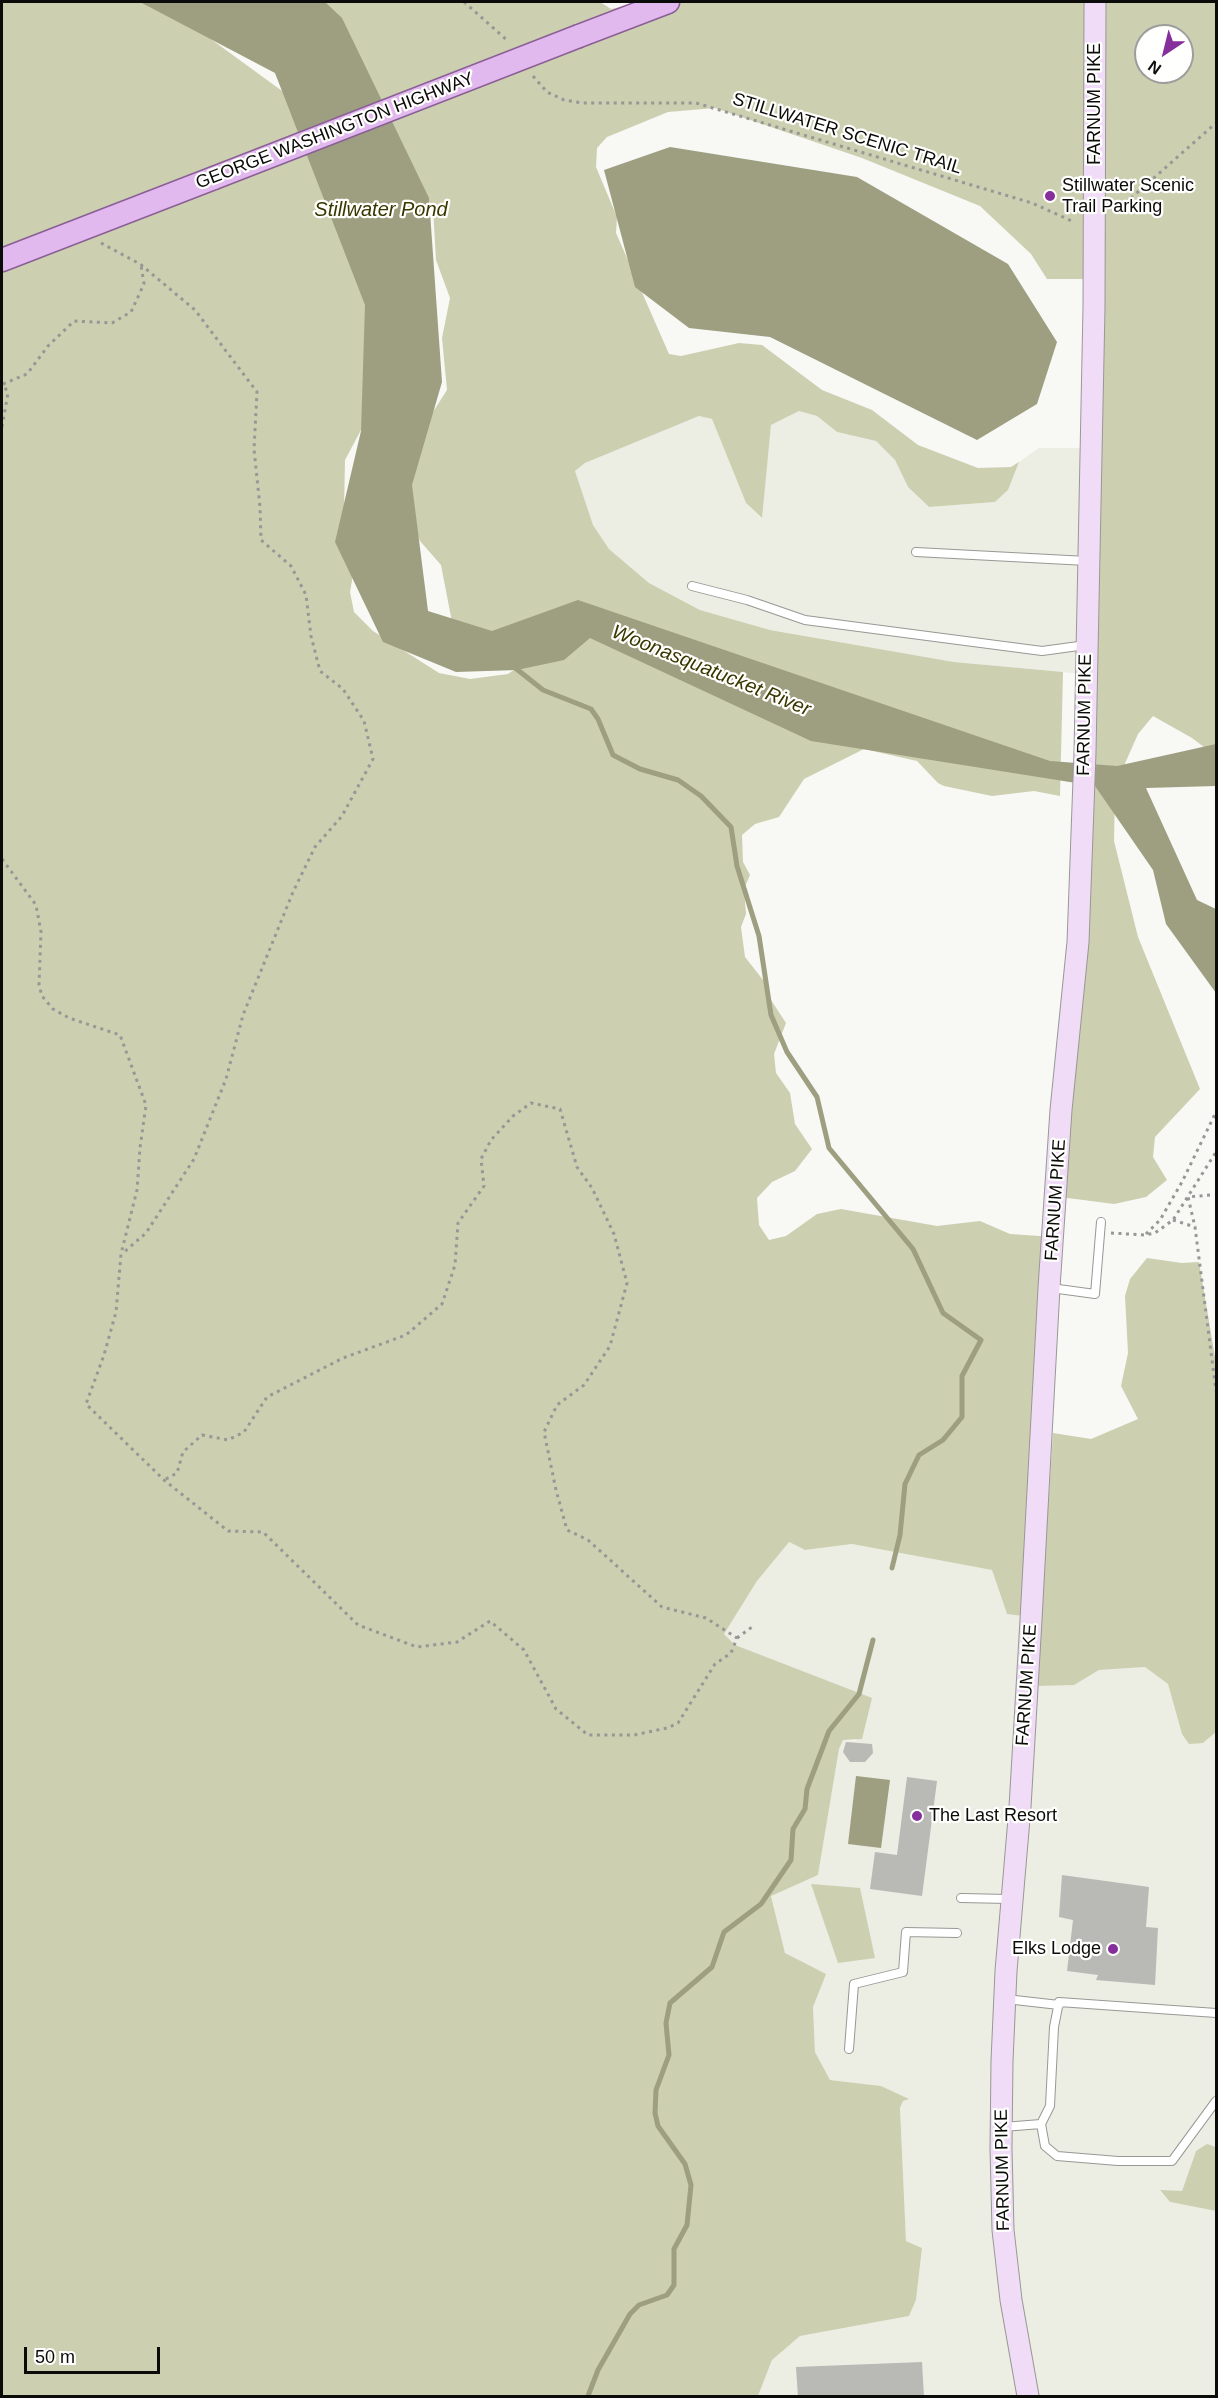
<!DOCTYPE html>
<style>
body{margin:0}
#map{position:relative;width:1218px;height:2398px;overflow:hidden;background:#f8f8f4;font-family:Arial,sans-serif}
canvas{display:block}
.frame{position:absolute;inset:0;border:3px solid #0b0c0a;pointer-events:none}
.north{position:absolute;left:1134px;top:24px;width:60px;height:60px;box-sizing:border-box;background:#fffffe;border:2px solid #9d9e9c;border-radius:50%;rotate:215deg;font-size:16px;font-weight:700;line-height:24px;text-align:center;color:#0b0c0a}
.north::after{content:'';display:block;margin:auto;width:21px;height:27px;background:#852e9c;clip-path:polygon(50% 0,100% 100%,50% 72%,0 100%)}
.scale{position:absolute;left:24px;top:2347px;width:136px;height:27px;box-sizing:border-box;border:3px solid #0b0c0a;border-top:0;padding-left:8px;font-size:18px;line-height:21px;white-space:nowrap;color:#0b0c0a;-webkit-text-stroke:4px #fffffe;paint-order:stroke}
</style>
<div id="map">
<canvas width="1218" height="2398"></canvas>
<div class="frame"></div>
<div class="north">N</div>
<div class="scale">50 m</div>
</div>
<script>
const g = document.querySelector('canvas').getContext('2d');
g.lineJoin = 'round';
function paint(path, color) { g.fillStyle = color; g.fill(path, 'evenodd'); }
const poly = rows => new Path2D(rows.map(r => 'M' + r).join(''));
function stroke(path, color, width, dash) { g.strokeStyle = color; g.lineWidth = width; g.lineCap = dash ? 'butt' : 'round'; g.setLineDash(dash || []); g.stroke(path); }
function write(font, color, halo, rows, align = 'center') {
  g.font = font + ' Arial,sans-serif'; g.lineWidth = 4.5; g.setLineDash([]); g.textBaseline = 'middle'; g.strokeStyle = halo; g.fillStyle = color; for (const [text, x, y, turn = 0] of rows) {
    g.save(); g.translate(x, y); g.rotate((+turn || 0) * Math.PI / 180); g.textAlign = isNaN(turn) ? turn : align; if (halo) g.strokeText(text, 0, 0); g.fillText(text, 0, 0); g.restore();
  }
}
paint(poly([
 [799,411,817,416,837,432,876,441,895,460,908,487,929,507,995,502,1008,490,1019,462,1039,448,1085,448,1083,674,954,662,770,630,700,610,649,583,609,549,593,525,575,471,585,463,699,416,712,419,746,503,761,518,771,425],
 [788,1542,805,1550,852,1544,992,1570,1007,1614,1030,1617,1073,1685,1099,1670,1145,1667,1168,1684,1182,1734,1203,1743,1216,1732,1216,2147,1207,2145,1196,2151,1182,2191,1160,2191,1170,2202,1216,2211,1216,2396,758,2396,772,2360,800,2336,909,2316,916,2300,922,2248,906,2241,900,2108,903,2101,908,2099,881,2086,830,2080,815,2052,813,2007,825,1975,785,1953,771,1895,818,1875,839,1749,843,1740,856,1741,871,1698,734,1645,724,1634,757,1581]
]), '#ecede3');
paint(poly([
 [2,2,160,2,289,96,348,182,385,385,345,460,344,510,354,569,350,592,354,612,373,631,439,673,470,679,508,674,535,655,467,631,452,622,441,565,420,541,401,499,406,454,447,390,442,338,450,298,436,260,433,208,390,131,283,2,600,2,611,9,645,2,1216,2,1216,756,1192,738,1153,716,1138,734,1115,786,1114,841,1138,937,1200,1089,1155,1137,1153,1157,1167,1180,1146,1197,1114,1204,1060,1197,1078,931,1090,279,1047,279,1031,254,980,206,862,158,715,108,668,112,607,137,597,148,596,167,617,217,616,233,669,354,681,356,739,343,762,345,822,390,872,410,918,445,978,468,1011,467,1019,462,1008,490,995,502,929,507,908,487,895,460,876,441,837,432,817,416,799,411,771,425,762,518,746,503,712,419,699,416,585,463,575,471,593,525,609,549,649,583,700,610,770,630,954,662,1063,672,1060,796,1034,791,992,796,944,786,938,783,917,761,864,749,804,779,779,817,755,824,742,835,743,862,750,875,744,889,746,914,741,927,745,957,767,985,771,1000,786,1023,774,1054,776,1073,790,1093,795,1124,812,1149,795,1171,772,1182,757,1198,759,1225,769,1240,786,1236,817,1214,841,1209,937,1226,980,1221,1010,1234,1055,1237,1030,1617,1007,1614,992,1570,852,1544,805,1550,789,1542,757,1581,724,1634,735,1645,872,1698,862,1739,843,1740,839,1749,818,1875,771,1896,785,1953,826,1974,813,2007,815,2052,830,2080,881,2086,909,2099,903,2101,900,2108,906,2241,922,2248,916,2300,909,2316,800,2336,772,2360,758,2396,2,2396],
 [1146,36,1182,36,1182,72,1146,72],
 [1147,1258,1182,1263,1199,1262,1216,1363,1216,1732,1203,1743,1189,1744,1182,1734,1168,1684,1145,1667,1099,1670,1074,1685,1036,1686,1053,1433,1091,1439,1138,1419,1121,1386,1128,1353,1125,1296,1130,1279],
 [811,1884,860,1888,875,1958,838,1963],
 [1207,2144,1216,2147,1216,2211,1170,2202,1160,2190,1182,2191,1196,2151]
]), '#cdcfb1');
paint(poly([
 [140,2,325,2,342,18,429,198,442,382,412,485,428,611,492,631,578,600,1050,761,1117,766,1216,744,1216,786,1146,788,1197,900,1216,909,1216,993,1166,924,1153,870,1095,786,811,741,590,638,564,660,517,670,456,672,383,642,335,542,361,431,365,305,275,73],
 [670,147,857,177,1008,264,1057,342,1037,404,977,440,770,337,689,328,635,287,604,170],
 [856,1776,890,1780,881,1848,848,1844]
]), '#9d9f80');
stroke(poly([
 [514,667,543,690,591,709,598,719,613,755,640,769,678,780,701,796,731,827,737,866,759,936,771,1015,787,1052,817,1097,829,1148,913,1249,943,1313,981,1340,962,1376,962,1417,943,1440,919,1455,905,1484,900,1535,892,1568],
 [588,2396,598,2370,630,2314,639,2305,667,2295,674,2285,674,2249,687,2225,691,2185,685,2164,658,2126,655,2113,656,2090,669,2055,666,2023,670,2003,712,1967,724,1932,761,1904,791,1860,793,1829,805,1809,807,1789,829,1731,859,1694,873,1640]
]), '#9d9f80', 5);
paint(poly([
 [846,1742,872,1744,873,1753,865,1762,850,1762,843,1752],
 [907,1777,937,1781,922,1896,870,1889,875,1852,897,1855],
 [1062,1875,1149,1887,1146,1927,1158,1928,1155,1985,1096,1980,1098,1975,1067,1971,1073,1920,1059,1917],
 [922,2362,924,2397,798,2397,796,2367]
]), '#b9b9b6');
const lane = poly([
 [916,552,1087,561],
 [692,586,747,600,805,620,1042,651,1086,645],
 [1051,1288,1095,1294,1101,1222],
 [961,1898,1009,1899],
 [1006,1999,1059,2005],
 [1216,2013,1059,2002,1054,2027,1050,2106,1041,2124,1045,2146,1057,2156,1118,2161,1172,2161,1216,2101],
 [849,2049,854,1984,903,1972,906,1932,957,1933],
 [1003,2127,1041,2124]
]);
const secondary = poly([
 [1028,2396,1011,2300,1003,2230,1001,2148,1002,2061,1006,1971,1020,1807,1031,1620,1049,1288,1061,1110,1078,942,1085,752,1094,307,1095,2]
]);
const primary = poly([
 [579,36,668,2],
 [2,260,214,178]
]);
stroke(lane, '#989895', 10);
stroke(secondary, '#989895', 23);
stroke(primary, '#8a5f96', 25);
stroke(poly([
 [464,2,508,41],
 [533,76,547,92,564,100,582,103,696,103,1032,203,1074,222],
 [1114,213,1216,123],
 [101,243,140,264,195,310,257,392,254,449,260,507,261,540,291,566,306,595,311,636,320,671,343,689,364,721,373,759,342,816,315,847,293,892,243,1015,226,1079,194,1159,146,1233,123,1253],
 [3,384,27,374,48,346,74,321,112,323,131,312,144,284,141,265],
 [2,427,8,393,3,384],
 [2,859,36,905,41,932,39,985,42,996,53,1009,69,1018,120,1035,146,1105,140,1148,137,1190,121,1254,116,1312,104,1355,86,1404,164,1480,228,1531,263,1532,358,1625,417,1647,457,1642,490,1621,524,1650,556,1709,588,1735,634,1735,667,1728,678,1723,715,1664,731,1653,737,1638,706,1618,662,1607,588,1540,567,1530,556,1490,544,1432,557,1405,584,1385,610,1346,627,1283,614,1234,592,1188,577,1167,560,1109,531,1103,513,1116,491,1140,481,1159,484,1186,458,1223,455,1265,442,1304,406,1335,343,1358,267,1397,244,1432,228,1440,202,1435,183,1452,177,1473,164,1480],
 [1210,1195,1188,1197,1195,1227,1216,1391],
 [1173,1220,1195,1227],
 [1111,1233,1145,1235,1155,1233,1173,1220,1216,1152],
 [1146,1234,1160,1220,1182,1182,1216,1112],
 [737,1638,752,1627]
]), '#979895', 3, [3, 4.5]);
stroke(lane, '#fff', 8);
stroke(secondary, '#f0dcf6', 21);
stroke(primary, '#e2b9ee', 22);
const primaryBridge = poly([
 [214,178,579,36]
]);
stroke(primaryBridge, '#8a5f96', 25, []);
stroke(primaryBridge, '#e2b9ee', 22);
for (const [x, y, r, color] of [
 [1050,196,6,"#852e9c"],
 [917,1816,6,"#852e9c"],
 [1113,1949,6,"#852e9c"]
]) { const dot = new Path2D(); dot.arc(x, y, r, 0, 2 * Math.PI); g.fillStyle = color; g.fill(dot); stroke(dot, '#fffffe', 2); }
write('18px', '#0b0c0a', '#fffffe', [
 ["FARNUM PIKE",1095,104,-90],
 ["GEORGE WASHINGTON HIGHWAY",335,131,-21],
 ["STILLWATER SCENIC TRAIL",847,134,17],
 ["FARNUM PIKE",1085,715,-89],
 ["FARNUM PIKE",1056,1200,-86],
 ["FARNUM PIKE",1027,1685,-86],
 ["FARNUM PIKE",1003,2170,-91]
]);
write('18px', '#0b0c0a', '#fffffe', [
 ["Stillwater Scenic",1062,186],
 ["Trail Parking",1062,207],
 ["The Last Resort",929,1816],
 ["Elks Lodge",1101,1949,"right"]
], 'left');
write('italic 20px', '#373800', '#fffffe', [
 ["Stillwater Pond",381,210],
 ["Woonasquatucket River",711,671,22]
]);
</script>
